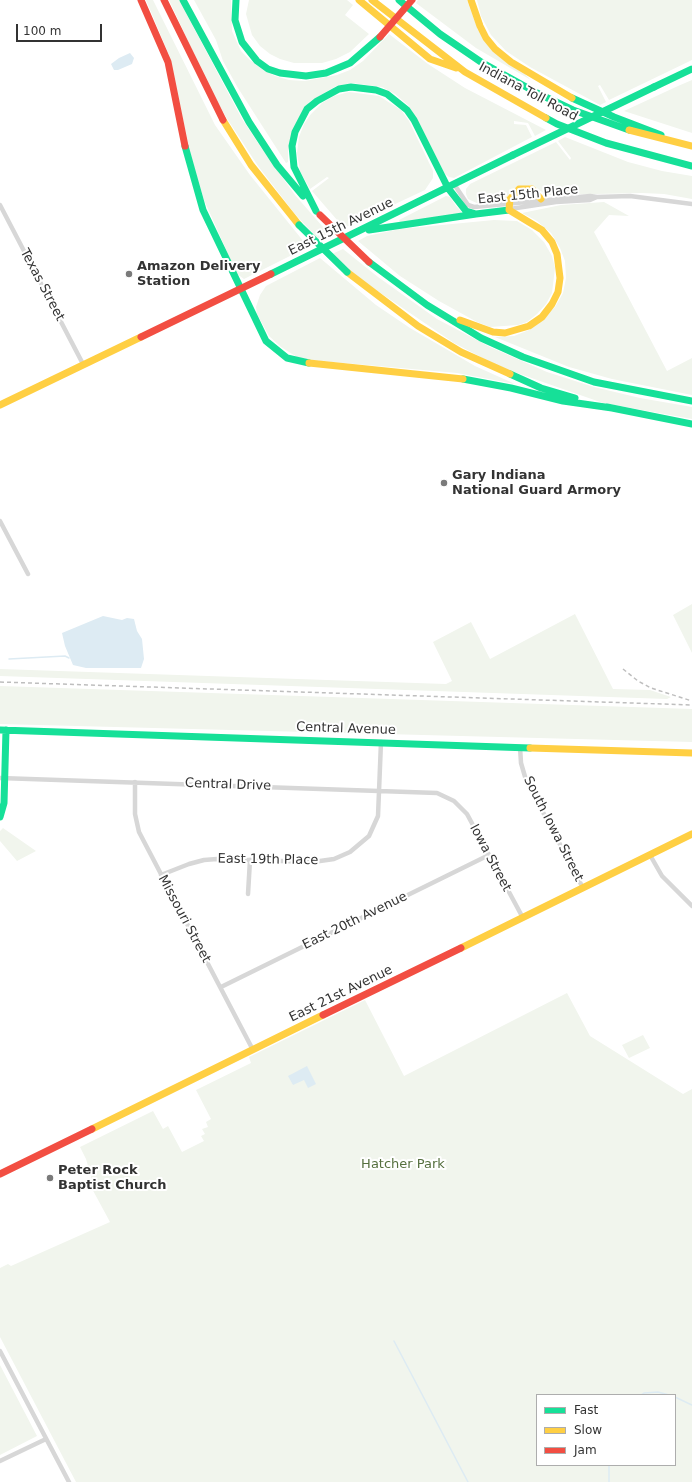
<!DOCTYPE html>
<style>
body{margin:0}
#map{position:relative;width:692px;height:1482px;overflow:hidden;background:#fff;font-family:"DejaVu Sans",sans-serif}
canvas{display:block}
.legend{position:absolute;left:536px;top:1394px;width:140px;height:72px;box-sizing:border-box;background:#fff;border:1px solid #adadad;margin:0;padding:5px 7px;list-style:none;font-size:12px;color:#333}
.legend li{display:flex;align-items:center;gap:8px;height:20px}
.legend b{width:20px;border:1px solid #adadad}
.scale{position:absolute;left:16px;top:24px;width:86px;height:18px;box-sizing:border-box;border:2px solid #333;border-top:0;padding-left:5px;font-size:12px;line-height:14px;white-space:nowrap;color:#333;-webkit-text-stroke:3px #fff;paint-order:stroke}
</style>
<div id="map">
<canvas width="692" height="1482"></canvas>
<ul class="legend">
<li><b style="height:5px;background:#16e098"></b>Fast</li>
<li><b style="height:5px;background:#ffcf43"></b>Slow</li>
<li><b style="height:5px;background:#f24e42"></b>Jam</li>
</ul>
<div class="scale">100 m</div>
</div>
<script>
const g = document.querySelector('canvas').getContext('2d');
g.lineJoin = 'round';
function paint(path, color) { g.fillStyle = color; g.fill(path, 'evenodd'); }
const poly = rows => new Path2D(rows.map(r => 'M' + r).join(''));
function stroke(path, color, width, dash) { g.strokeStyle = color; g.lineWidth = width; g.lineCap = dash ? 'butt' : 'round'; g.setLineDash(dash || []); g.stroke(path); }
function write(font, color, halo, rows, align = 'center') {
  g.font = font + ' "DejaVu Sans",sans-serif'; g.lineWidth = 4; g.setLineDash([]); g.textBaseline = 'middle'; g.strokeStyle = halo; g.fillStyle = color; for (const [text, x, y, turn = 0] of rows) {
    g.save(); g.translate(x, y); g.rotate((+turn || 0) * Math.PI / 180); g.textAlign = isNaN(turn) ? turn : align; if (halo) g.strokeText(text, 0, 0); g.fillText(text, 0, 0); g.restore();
  }
}
paint(poly([
 [146,0,153,0,215,125,250,175,308,247,244,279,237,274,204,200,191,156,169,55],
 [169,0,179,0,242,119,260,146,295,195,330,235,319,240,295,214,258,166,226,117,209,86],
 [194,0,231,0,232,31,241,51,250,60,263,70,275,76,289,80,305,81,337,75,350,70,363,61,389,34,428,64,465,88,546,130,535,136,528,123,514,121,514,124,526,125,532,137,454,178,449,177,445,174,409,106,395,94,382,87,352,83,336,86,309,102,288,150,288,162,286,163,238,88,223,61,216,40],
 [249,0,347,0,353,5,345,15,369,34,350,52,336,59,322,63,294,63,280,59,270,54,260,46,252,35,246,14],
 [418,0,467,0,478,30,531,80,476,48,416,3],
 [477,0,692,0,692,60,609,100,600,85,598,86,606,102,600,105,530,67,506,51,491,35,481,16],
 [692,80,692,133,624,111,678,86],
 [349,92,379,96,401,110,409,121,433,171,433,178,425,190,344,228,312,191,329,178,327,177,310,189,300,171,297,153,299,137,304,124,311,114,322,103,334,96],
 [565,137,628,162,662,171,692,176,692,199,664,194,642,193,548,195,530,185,506,201,481,205,468,199,466,194,466,189,470,184,556,142,570,160,571,158,558,141],
 [446,196,450,197,456,206,461,211,461,214,400,222,399,220],
 [604,202,629,216,609,215,594,232,667,371,692,358,692,395,612,379,569,367,495,337,514,336,529,330,555,307,563,293,566,278,565,261,560,248,551,233,537,221,522,213,561,205],
 [494,220,517,221,532,230,544,242,552,256,555,268,552,293,546,304,537,314,527,322,518,325,490,327,477,322,439,301,400,276,358,241,367,236,400,229],
 [343,249,378,277,437,319,490,347,547,372,594,387,640,398,692,407,692,419,603,403,500,367,454,343,363,281,332,254],
 [320,258,376,305,410,328,475,366,515,384,457,373,310,360,297,357,281,347,269,336,257,314,256,307,260,295,266,286],
 [692,604,692,653,673,615],
 [575,614,613,689,650,690,671,697,667,699,0,676,0,669,446,684,452,681,433,642,471,622,490,659],
 [0,686,692,709,692,742,0,724],
 [3,828,36,851,17,861,0,841,0,831],
 [567,993,590,1036,683,1094,692,1089,692,1482,76,1482,0,1337,0,1268,8,1264,11,1266,110,1222,90,1185,91,1176,86,1159,80,1147,153,1111,163,1129,168,1126,182,1152,204,1141,201,1136,205,1134,202,1129,208,1127,206,1122,211,1119,196,1090,251,1063,249,1057,365,1000,404,1076],
 [537,1395,675,1395,675,1465,537,1465],
 [643,1035,650,1048,629,1058,622,1045],
 [0,1365,37,1436,0,1455]
]), '#f1f5ed');
paint(poly([
 [130,53,134,58,132,64,118,70,114,70,111,64,119,58],
 [103,616,122,620,127,618,134,619,137,631,142,639,144,659,141,668,86,668,73,665,65,646,62,633],
 [307,1066,316,1084,308,1088,304,1080,293,1085,288,1076]
]), '#ddebf3');
stroke(poly([
 [9,659,65,656,69,658],
 [394,1341,468,1482],
 [641,1395,644,1393,658,1392,669,1395],
 [675,1397,692,1405],
 [609,1482,609,1465]
]), '#ddebf3', 1.5);
stroke(poly([
 [454,184,468,205,474,207,590,196,597,197,630,196,692,204],
 [0,205,83,364],
 [510,209,556,202,590,200,597,197],
 [0,521,28,574],
 [520,747,521,763,526,780,583,888],
 [0,778,437,793,454,801,467,814,523,918],
 [135,782,135,814,139,832,253,1050],
 [650,855,662,876,692,906],
 [161,875,189,864,204,860,217,859,313,862,334,859,350,852,369,836,378,816,381,742],
 [248,894,250,860],
 [221,987,489,855],
 [0,1351,69,1482],
 [0,1461,46,1439]
]), '#d7d7d7', 4.5);
stroke(poly([
 [183,0,249,122,277,165,303,196],
 [236,0,235,20,242,42,257,61,268,69,280,73,306,76,326,73,350,63,380,37],
 [399,0,440,34,481,62,537,93,573,110,629,130],
 [654,87,692,69],
 [572,98,614,117,661,135],
 [546,118,557,124,606,143,692,166],
 [185,146,203,210,266,341,287,358,309,363],
 [448,188,466,211,476,214,509,210],
 [316,211,294,167,292,146,295,132,307,109,317,101,339,89,351,87,376,90,387,94,407,110,414,120,448,188],
 [369,230,476,214],
 [369,262,427,305,481,338,523,357,594,382,692,401],
 [271,274,513,155],
 [510,374,541,388,575,398],
 [463,379,511,388,563,401,612,408],
 [607,407,692,424],
 [0,730,530,748],
 [0,817,4,803,6,730]
]), '#16e098', 7);
stroke(poly([
 [359,0,430,59,456,68],
 [372,0,465,72,546,118],
 [471,0,480,26,486,38,495,49,511,62,572,98],
 [223,120,251,165,299,225],
 [629,130,692,146],
 [347,272,418,326,461,352,510,374],
 [460,320,493,332,505,333,529,326,542,317,552,304,558,292,560,278,557,254,552,242,542,230,509,210,510,199,519,189,532,189,541,199],
 [309,363,463,379],
 [0,405,141,337],
 [530,748,692,753],
 [461,948,692,834],
 [92,1129,323,1015]
]), '#ffcf43', 7);
stroke(poly([
 [141,0,168,62,185,146],
 [164,0,223,120],
 [141,337,271,274],
 [323,1015,461,948],
 [0,1174,92,1129]
]), '#f24e42', 7);
stroke(poly([
 [623,669,638,681,651,688,692,701],
 [0,682,692,705]
]), '#bebebe', 1.5, [4, 3]);
stroke(poly([
 [513,155,654,87],
 [299,225,347,272]
]), '#16e098', 7);
stroke(poly([
 [380,37,412,0],
 [320,215,369,262]
]), '#f24e42', 7);
for (const [x, y, r, color] of [
 [129,274,4,"#7a7a7a"],
 [444,483,4,"#7a7a7a"],
 [50,1178,4,"#7a7a7a"]
]) { const dot = new Path2D(); dot.arc(x, y, r, 0, 2 * Math.PI); g.fillStyle = color; g.fill(dot); stroke(dot, '#fff', 1.5); }
write('13px', '#333', '#fff', [
 ["Indiana Toll Road",528,92,28],
 ["East 15th Place",528,195,-6],
 ["East 15th Avenue",341,227,-26],
 ["Texas Street",42,285,62],
 ["Central Avenue",346,729,2],
 ["Central Drive",228,785,2],
 ["South Iowa Street",553,829,63],
 ["Iowa Street",490,858,62],
 ["East 19th Place",268,860,1],
 ["Missouri Street",184,919,62],
 ["East 20th Avenue",355,921,-26],
 ["East 21st Avenue",341,994,-26]
]);
write('bold 13px', '#333', '#fff', [
 ["Amazon Delivery",137,267],
 ["Station",137,282],
 ["Gary Indiana",452,476],
 ["National Guard Armory",452,491],
 ["Peter Rock",58,1171],
 ["Baptist Church",58,1186]
], 'left');
write('13px', '#56703f', '#fff', [
 ["Hatcher Park",403,1165]
]);
</script>
